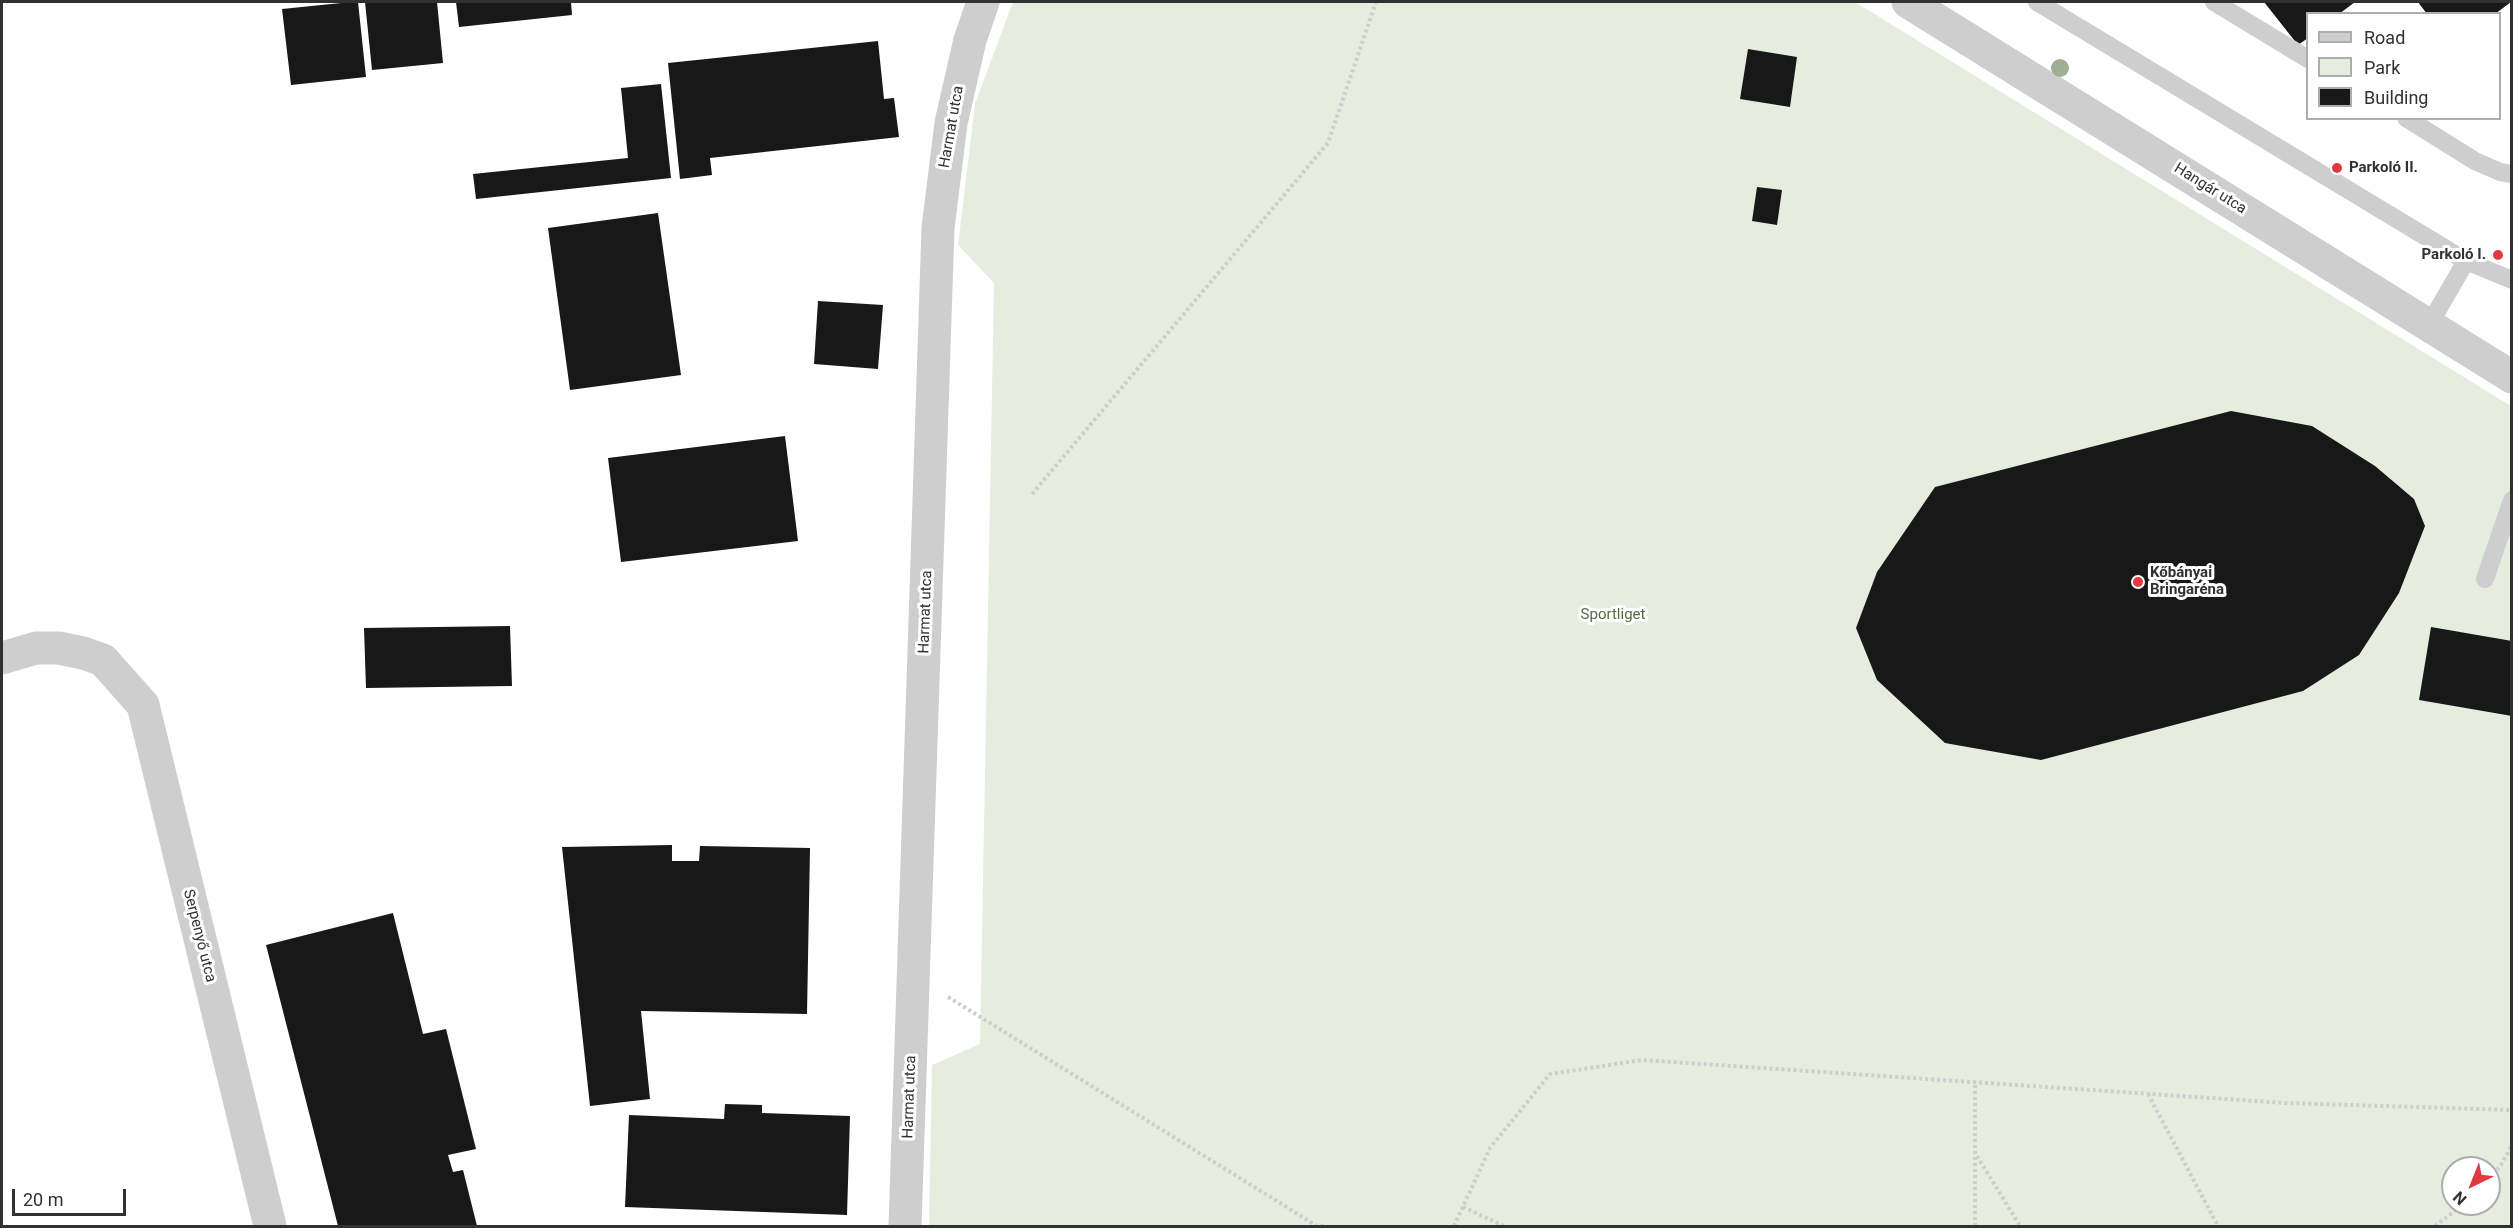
<!DOCTYPE html>
<meta charset="utf-8">
<style>
body{margin:0}
#map{position:relative;width:2513px;height:1228px;overflow:hidden;background:#fff;font-family:Roboto,sans-serif}
canvas{display:block}
.frame{position:absolute;inset:0;border:3px solid #313131;pointer-events:none}
.legend{position:absolute;left:2306px;top:12px;width:195px;height:108px;box-sizing:border-box;background:#fff;border:2px solid #adadad;margin:0;padding:8px 10px;list-style:none;font-size:18px;color:#313131}
.legend li{display:flex;align-items:center;gap:12px;height:30px}
.legend b{width:30px;border:2px solid #adadad}
.north{position:absolute;left:2441px;top:1156px;width:60px;height:60px;box-sizing:border-box;background:#fff;border:2px solid #adadad;border-radius:50%;rotate:223deg;font-size:16px;font-weight:700;line-height:24px;text-align:center;color:#313131}
.north::after{content:'';display:block;margin:auto;width:21px;height:27px;background:#e23842;clip-path:polygon(50% 0,100% 100%,50% 72%,0 100%)}
.scale{position:absolute;left:12px;top:1189px;width:114px;height:27px;box-sizing:border-box;border:3px solid #313131;border-top:0;padding-left:8px;font-size:18px;line-height:21px;white-space:nowrap;color:#313131;-webkit-text-stroke:4px #fff;paint-order:stroke}
</style>
<div id="map">
<canvas width="2513" height="1228"></canvas>
<div class="frame"></div>
<ul class="legend">
<li><b style="height:8px;background:#cecece"></b>Road</li>
<li><b style="height:16px;background:#e6eddf"></b>Park</li>
<li><b style="height:16px;background:#181818"></b>Building</li>
</ul>
<div class="north">N</div>
<div class="scale">20 m</div>
</div>
<script>
const g = document.querySelector('canvas').getContext('2d');
g.lineJoin = 'round';
function paint(path, color) { g.fillStyle = color; g.fill(path, 'evenodd'); }
const poly = rows => new Path2D(rows.map(r => 'M' + r).join(''));
function stroke(path, color, width, dash) { g.strokeStyle = color; g.lineWidth = width; g.lineCap = dash ? 'butt' : 'round'; g.setLineDash(dash || []); g.stroke(path); }
function write(font, color, halo, rows, align = 'center') {
  g.font = font + ' Roboto,sans-serif'; g.lineWidth = 6; g.setLineDash([]); g.textBaseline = 'middle'; g.strokeStyle = halo; g.fillStyle = color; for (const [text, x, y, turn = 0] of rows) {
    g.save(); g.translate(x, y); g.rotate((+turn || 0) * Math.PI / 180); g.textAlign = isNaN(turn) ? turn : align; if (halo) g.strokeText(text, 0, 0); g.fillText(text, 0, 0); g.restore();
  }
}
paint(poly([
 [1013,2,1855,2,2511,406,2511,1226,929,1226,932,1065,980,1044,994,283,958,245,975,104],
 [2453,1168,2489,1168,2489,1204,2453,1204]
]), '#e6eddf');
paint(poly([
 [351,2,358,2,366,77,291,85,282,9],
 [365,2,437,2,443,63,372,70],
 [456,2,571,2,572,15,459,27],
 [2264,2,2355,2,2339,14,2308,14,2308,38,2298,45],
 [2418,2,2511,2,2495,14,2427,14],
 [878,41,884,99,894,98,899,137,710,158,712,175,680,179,668,63],
 [1748,49,1797,57,1790,107,1740,99],
 [661,84,671,178,476,199,473,174,628,158,621,88],
 [1757,187,1782,190,1777,225,1752,221],
 [658,213,681,375,570,390,548,228],
 [818,301,883,305,878,369,814,364],
 [2231,411,2312,426,2375,466,2414,499,2425,526,2399,593,2359,655,2303,691,2041,760,1945,743,1877,680,1856,628,1877,572,1935,487],
 [785,436,798,541,621,562,608,458],
 [510,626,512,686,366,688,364,628],
 [2431,627,2512,641,2512,716,2419,700],
 [672,845,672,861,699,861,700,846,810,848,807,1014,641,1011,650,1099,590,1106,562,847],
 [393,913,423,1034,446,1029,476,1149,448,1155,453,1172,463,1170,477,1226,338,1226,266,945],
 [725,1104,762,1105,762,1113,850,1116,847,1215,625,1207,629,1115,724,1119]
]), '#181818');
stroke(poly([
 [1032,494,1328,143,1376,2],
 [948,997,1317,1226,1324,1226],
 [2148,1094,2218,1226],
 [1977,1156,2020,1226],
 [2489,1179,2501,1165,2512,1145],
 [1463,1207,1504,1226],
 [1454,1226,1490,1148,1550,1074,1642,1060,2286,1103,2512,1110],
 [1975,1226,1975,1081],
 [2435,1226,2464,1204]
]), '#cecece', 4, [3, 3]);
stroke(poly([
 [2037,2,2466,261,2512,280],
 [2214,2,2308,59],
 [2406,118,2475,161,2500,172,2512,174],
 [2429,325,2466,261],
 [2485,579,2512,500]
]), '#cecece', 18);
stroke(poly([
 [1908,2,2512,377],
 [2,658,36,648,59,648,83,653,103,660,143,705,270,1226],
 [905,1226,938,228,951,123,970,40,983,2]
]), '#cecece', 33);
g.fillStyle = '#a0ae95';
for (const [x, y] of [
 [2060,68]
]) { g.beginPath(); g.arc(x, y, 9, 0, 2 * Math.PI); g.fill(); }
for (const [x, y, r, color] of [
 [2337,168,6,"#e23842"],
 [2498,255,6,"#e23842"],
 [2138,582,6,"#e23842"]
]) { const dot = new Path2D(); dot.arc(x, y, r, 0, 2 * Math.PI); g.fillStyle = color; g.fill(dot); stroke(dot, '#fff', 2); }
write('15px', '#313131', '#fff', [
 ["Harmat utca",952,127,-80],
 ["Hangár utca",2210,189,32],
 ["Harmat utca",926,612,-88],
 ["Serpenyő utca",199,936,76],
 ["Harmat utca",910,1097,-88]
]);
write('bold 15px', '#313131', '#fff', [
 ["Parkoló II.",2349,168],
 ["Parkoló I.",2486,255,"right"],
 ["Kőbányai",2150,573],
 ["Bringaréna",2150,590]
], 'left');
write('15px', '#536c3e', '#fff', [
 ["Sportliget",1613,615]
]);
</script>
